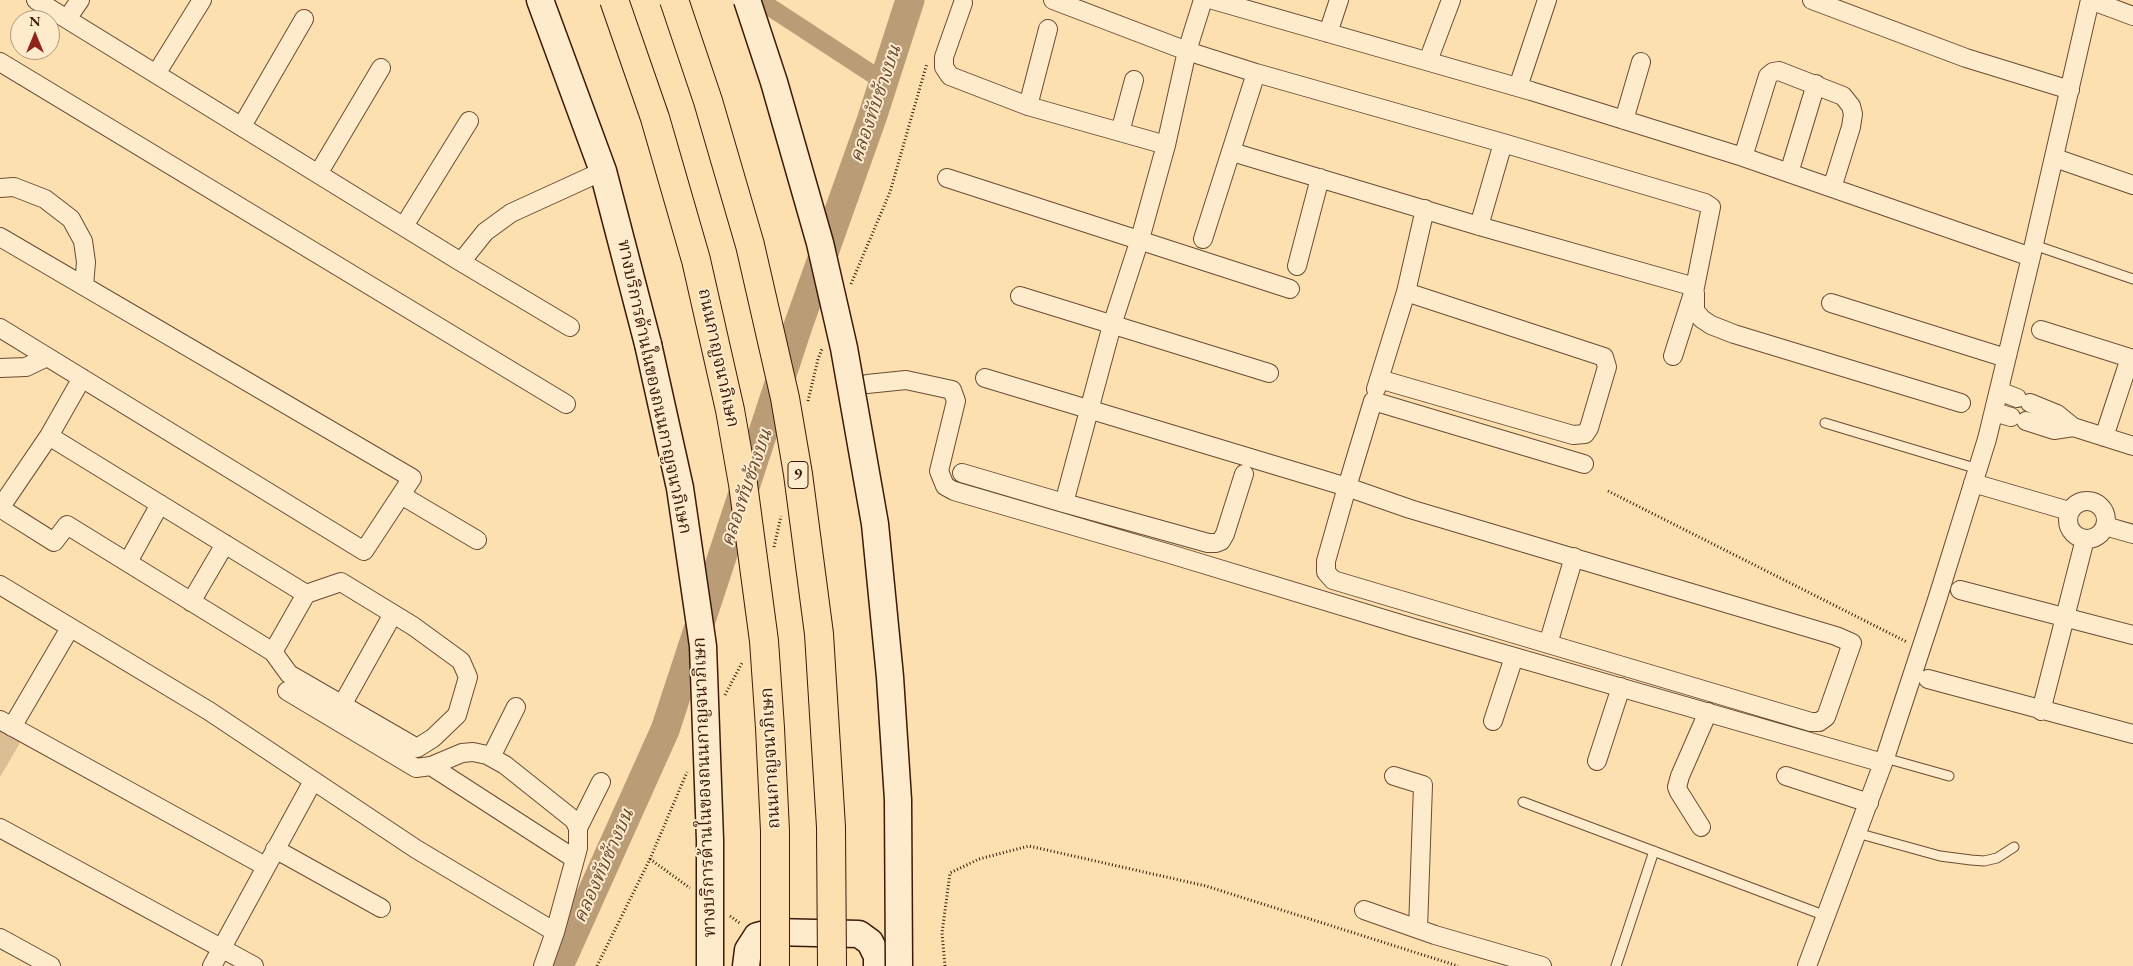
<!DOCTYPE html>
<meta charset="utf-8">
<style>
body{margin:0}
#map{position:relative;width:2133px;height:966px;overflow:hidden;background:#fce0b0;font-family:"EB Garamond",serif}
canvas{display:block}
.north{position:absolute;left:10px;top:10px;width:50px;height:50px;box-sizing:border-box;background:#fdebcc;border:1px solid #af977e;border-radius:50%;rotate:0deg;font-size:14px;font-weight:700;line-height:20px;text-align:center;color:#3b1a09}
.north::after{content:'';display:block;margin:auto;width:18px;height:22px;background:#8f2418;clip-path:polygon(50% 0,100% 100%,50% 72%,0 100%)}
</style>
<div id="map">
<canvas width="2133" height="966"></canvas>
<div class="north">N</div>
</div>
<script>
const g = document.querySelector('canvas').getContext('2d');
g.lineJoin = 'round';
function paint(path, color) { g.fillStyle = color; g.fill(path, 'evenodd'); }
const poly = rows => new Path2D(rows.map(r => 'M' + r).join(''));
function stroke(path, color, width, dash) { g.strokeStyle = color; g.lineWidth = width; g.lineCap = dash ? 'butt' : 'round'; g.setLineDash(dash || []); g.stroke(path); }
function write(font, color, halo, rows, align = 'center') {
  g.font = font + ' "EB Garamond","Noto Serif Thai",serif'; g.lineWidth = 4; g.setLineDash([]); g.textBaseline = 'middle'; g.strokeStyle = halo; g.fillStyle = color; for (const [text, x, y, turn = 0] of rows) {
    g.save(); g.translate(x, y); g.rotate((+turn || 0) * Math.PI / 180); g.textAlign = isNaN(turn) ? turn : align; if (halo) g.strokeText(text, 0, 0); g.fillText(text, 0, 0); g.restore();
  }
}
paint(poly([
 [0,722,24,736,0,777]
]), '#dbbe94');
stroke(poly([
 [759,0,883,81]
]), '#ba9d77', 18);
stroke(poly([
 [559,966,665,730,798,326,872,118,910,0]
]), '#ba9d77', 29);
const service = poly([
 [2034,245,2133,279],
 [1825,423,1978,469],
 [1885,758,1949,776],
 [1523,802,1826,916],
 [1857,833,1940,856,1971,860,1984,861,1997,858,2014,847],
 [1616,966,1654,851]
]);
const minor = poly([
 [36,0,461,262,485,232,511,213,603,171],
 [1053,0,1187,51,1256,73,1503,143,1479,226],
 [1213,0,1531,91,1743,157,2031,257],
 [1812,0,1966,58,2070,90],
 [2090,0,2133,16],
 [963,3,944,57,944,67,950,76,1028,106,1166,145],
 [67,19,80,0],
 [1328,33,1339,0],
 [1428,61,1451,0],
 [0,62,566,404],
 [156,74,202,0],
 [1518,87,1547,0],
 [1028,106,1048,29],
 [1624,120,1641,62],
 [242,126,304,19],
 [1120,132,1134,80],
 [1503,143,1705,203,1711,207,1695,287,1673,356],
 [1232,152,1479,226,1695,287],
 [1743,157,1768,76,1773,72,1779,71,1843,96,1851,106,1853,114,1851,127,1832,188],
 [2055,158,2133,185],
 [1789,173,1816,84],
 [318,174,381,68],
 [947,178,1290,289],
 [0,188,14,187,45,199,71,219,83,241,86,262,84,286],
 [404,226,469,121],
 [0,237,412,478,364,551,0,328],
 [1203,239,1256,73],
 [461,262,570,327],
 [1297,266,1320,178],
 [1695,293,1695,311,1702,319,1711,325,1734,334,1961,403],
 [1020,296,1269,373],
 [1831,303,2006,358],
 [2041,330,2133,359],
 [0,368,26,367,47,357],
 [985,378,1347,487,1373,401,1584,464],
 [1379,379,1573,435,1585,434,1589,428,1607,367,1604,357,1406,292],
 [867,384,906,380,952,390,956,401,939,471,945,486,954,491,1170,554,1414,628,1883,763],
 [1376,389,1406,292,1425,209],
 [1999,391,2017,398],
 [1994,412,2011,417],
 [2026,421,2054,430,2073,427,2057,414,2030,403],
 [2073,427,2133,446],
 [49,436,82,378],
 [2104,437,2130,358],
 [962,473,1064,503,1112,325,1140,239,1166,145,1187,51,1203,0],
 [1973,483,2069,511],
 [1347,487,1410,509,1836,636,1852,643,1826,717,1819,722,1811,722,1333,580,1326,572,1326,561,1347,487],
 [401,495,477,540],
 '2068 520a19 19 0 1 1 38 0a19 19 0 1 1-38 0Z',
 [1064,503,1208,543,1216,543,1221,541,1225,534,1244,474],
 [0,508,54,542,67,525,273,652,289,674,417,748,433,738,457,715,468,677,461,661,413,626,341,582,306,594,273,652],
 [0,508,49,436,306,594],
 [2105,526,2133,534],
 [128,562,160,504],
 [0,585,209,711,416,849,555,932],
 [1960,590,2133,635],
 [191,602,225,544],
 [1548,644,1574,557],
 [1928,679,2133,734],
 [287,691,416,768,431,766,462,753,473,752,487,755,505,765,574,820,578,828,578,848,555,932,543,966],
 [342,705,393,614],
 [2041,711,2085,539],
 [0,720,265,866],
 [1493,721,1514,657],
 [12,727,70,628],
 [491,757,516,707],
 [1597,761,1621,687],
 [431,766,575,859],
 [1394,776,1423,785,1418,929],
 [1786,776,1869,803],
 [1701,827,1679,792,1677,787,1680,776,1708,712],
 [0,828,254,966],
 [578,828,601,782],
 [275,849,381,908],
 [1364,910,1435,935,1542,966],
 [0,938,51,966],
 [212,966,313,781],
 [1807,966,1885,758,1937,600,1987,439,2031,257,2090,0]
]);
const secondary = poly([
 [540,0,603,171,648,344],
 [746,966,748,950,757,936,773,932,859,934,870,942,877,956,877,966]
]);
stroke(service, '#6b4c33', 11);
stroke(minor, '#6b4c33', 20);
stroke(secondary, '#3b1a09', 29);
stroke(poly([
 [851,284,890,192,927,63],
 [808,401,818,359,822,349],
 [1608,491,1907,642],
 [774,547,781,516],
 [725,695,743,661],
 [650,859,690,888],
 [730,916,741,924],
 [597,966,650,859,687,772],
 [945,966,942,933,950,873,979,859,1029,846,1206,886,1458,966]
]), '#3b1a09', 3, [1, 2.5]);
stroke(service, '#fdebcc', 9);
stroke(minor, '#fdebcc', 18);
stroke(secondary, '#fdebcc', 26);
const secondaryBridge = poly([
 [747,0,774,82,820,243,844,348,875,524,890,677,898,800,899,966],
 [648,344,680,488,703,646,710,840,710,966]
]);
const motorwayBridge = poly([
 [614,0,655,118,696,260,730,410,743,484,764,641,770,728,775,831,775,966],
 [674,0,708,101,750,245,785,398,798,474,819,634,831,827,832,966]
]);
stroke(secondaryBridge, '#3b1a09', 29, []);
stroke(motorwayBridge, '#3b1a09', 30, []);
stroke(secondaryBridge, '#fdebcc', 26);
stroke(motorwayBridge, '#fce0b0', 28);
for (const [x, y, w] of [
 [798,475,20]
]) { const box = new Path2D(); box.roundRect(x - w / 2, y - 13.5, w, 27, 4); g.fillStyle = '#fdebcc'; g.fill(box); stroke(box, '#3b1a09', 1); }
write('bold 16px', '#3b1a09', null, [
 ["9",798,475]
]);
write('18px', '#3b1a09', '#fdebcc', [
 ["ถนนกาญจนาภิเษก",718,358,78],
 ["ทางบริการด้านในของถนนกาญจนาภิเษก",654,387,78],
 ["ถนนกาญจนาภิเษก",771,758,-93],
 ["ทางบริการด้านในของถนนกาญจนาภิเษก",705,787,-92]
]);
write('italic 19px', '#674830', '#fdebcc', [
 ["คลองทับช้างบน",876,104,-71],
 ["คลองทับช้างบน",747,488,-71],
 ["คลองทับช้างบน",604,866,-66]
]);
</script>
